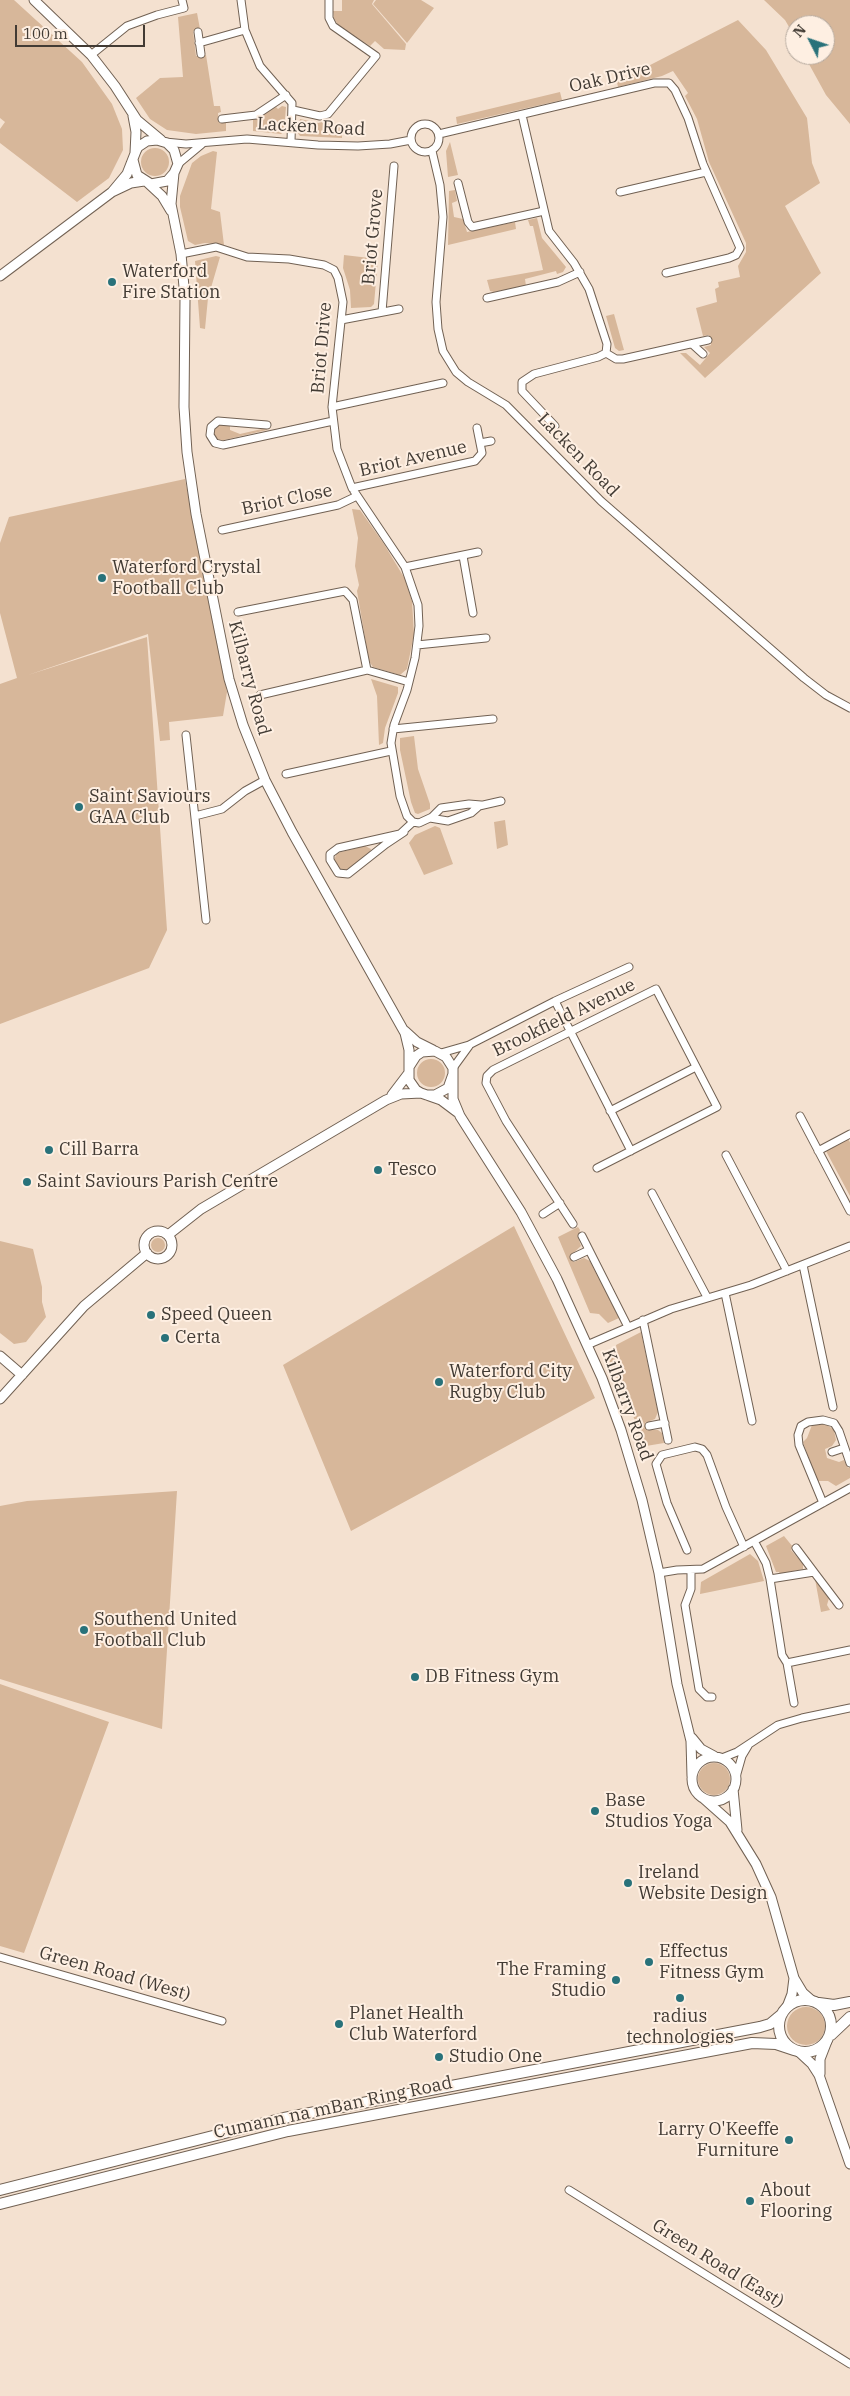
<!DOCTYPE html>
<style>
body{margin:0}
#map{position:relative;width:850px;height:2396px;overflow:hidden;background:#f4e1d0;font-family:"IBM Plex Serif",serif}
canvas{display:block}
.north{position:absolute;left:785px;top:15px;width:50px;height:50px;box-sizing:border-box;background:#feefe2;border:1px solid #b3a79c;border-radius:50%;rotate:311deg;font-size:14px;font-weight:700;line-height:20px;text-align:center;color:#423b34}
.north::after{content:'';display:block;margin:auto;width:18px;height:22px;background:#29727a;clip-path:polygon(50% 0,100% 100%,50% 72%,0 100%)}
.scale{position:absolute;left:15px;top:25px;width:130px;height:22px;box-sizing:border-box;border:2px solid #423b34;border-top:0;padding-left:6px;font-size:15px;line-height:18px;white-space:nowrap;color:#423b34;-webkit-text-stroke:4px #feefe2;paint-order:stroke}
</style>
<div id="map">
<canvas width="850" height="2396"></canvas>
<div class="north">N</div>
<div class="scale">100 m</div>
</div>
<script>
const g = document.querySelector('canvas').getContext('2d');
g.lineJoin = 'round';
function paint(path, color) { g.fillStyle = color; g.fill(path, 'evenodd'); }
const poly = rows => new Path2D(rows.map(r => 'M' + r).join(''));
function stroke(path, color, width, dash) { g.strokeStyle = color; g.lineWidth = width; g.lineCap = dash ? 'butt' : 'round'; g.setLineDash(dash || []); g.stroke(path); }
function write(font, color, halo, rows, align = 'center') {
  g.font = font + ' "IBM Plex Serif",serif'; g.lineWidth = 4; g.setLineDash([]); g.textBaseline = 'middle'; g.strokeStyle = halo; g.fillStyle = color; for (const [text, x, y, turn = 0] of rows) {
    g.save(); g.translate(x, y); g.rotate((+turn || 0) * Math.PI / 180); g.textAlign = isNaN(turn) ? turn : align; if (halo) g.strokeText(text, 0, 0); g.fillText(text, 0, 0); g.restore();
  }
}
paint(poly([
 [0,0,14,0,82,62,112,104,122,129,123,150,109,178,77,202,0,143,0,129,5,122,0,118],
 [342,0,374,0,372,4,406,44,405,50,384,49,375,41,370,46,338,25,334,18,333,11,342,11],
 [376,0,421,0,434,8,407,43,373,4],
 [764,0,850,0,850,124,826,95,804,55,825,55,825,25,795,25,795,37,785,20],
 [197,13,200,29,193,31,196,56,206,55,214,106,220,106,221,112,218,113,219,123,226,123,226,131,196,134,167,130,150,119,136,98,160,78,183,77,178,17],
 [738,20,766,50,807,118,812,163,820,183,785,206,821,273,705,378,680,353,686,353,700,365,710,353,704,347,711,345,709,335,703,336,696,308,717,302,715,289,719,287,718,282,740,277,738,266,746,252,746,243,709,162,697,119,685,96,688,93,673,71,662,76,618,87,617,82],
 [560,92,562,100,457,124,456,117],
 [282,106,286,107,284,131,281,134,253,131,253,120,276,107,278,109],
 [300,119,318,123,331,120,342,129,342,138,300,136,297,132],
 [450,142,458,175,448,177,446,151],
 '141 162a14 14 0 1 1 28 0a14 14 0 1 1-28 0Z',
 [213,151,217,152,211,209,220,212,224,245,205,243,195,245,188,241,180,207,180,196,192,163,201,156],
 [455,190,457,201,452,203,454,217,463,219,467,232,515,222,516,229,448,245,449,191],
 [537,218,542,238,566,267,563,272,557,274,556,271,525,279,526,286,494,292,490,291,487,280,543,270,533,226,530,226,528,220],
 [344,255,378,259,374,304,371,307,351,308,350,290,343,268],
 [216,256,220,257,208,298,205,329,200,328,195,261],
 [614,314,624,350,619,351,615,348,606,316],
 [220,424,230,425,230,430,240,434,266,428,267,430,220,441,214,436,213,431],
 [185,479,227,692,223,716,169,722,170,740,160,741,148,634,28,675,147,637,167,930,149,968,0,1024,0,684,17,678,0,613,0,543,9,517],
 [352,509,360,510,384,544,405,579,412,601,414,634,407,669,400,675,373,667,369,661,357,591,359,585,355,566,358,538],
 [371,679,398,687,398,693,385,728,383,743,379,745,377,696],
 [414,736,418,769,430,804,430,809,418,814,415,813,411,802,400,750,400,738],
 [505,820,508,845,497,849,494,822],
 [435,826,440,828,453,864,424,875,409,843,415,835],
 [365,846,371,849,370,853,348,870,345,871,338,868,334,860,337,853],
 '417 1073a14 14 0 1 1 28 0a14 14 0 1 1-28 0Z',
 [848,1139,850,1142,850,1196,826,1151],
 [514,1226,595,1398,351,1531,283,1365],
 [578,1227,580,1230,578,1237,581,1246,570,1256,574,1262,584,1258,590,1261,619,1318,608,1323,599,1314,590,1313,558,1237],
 '151 1245a7 7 0 1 1 14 0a7 7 0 1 1-14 0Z',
 [0,1241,33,1249,42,1287,42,1302,46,1317,26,1342,14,1344,0,1333],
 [641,1332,658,1412,655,1419,645,1423,647,1430,658,1430,662,1433,664,1443,646,1446,609,1360,617,1352,616,1345],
 [826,1424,834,1430,836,1440,832,1446,825,1449,827,1458,839,1462,844,1460,848,1468,850,1467,850,1478,836,1486,828,1481,817,1481,803,1442,807,1438,812,1425],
 [177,1491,162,1729,0,1679,0,1506,27,1501],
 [784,1536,793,1547,791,1550,803,1564,803,1569,780,1574,779,1572,776,1572,766,1546],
 [750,1554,758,1561,764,1581,700,1594,701,1582],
 [815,1579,829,1598,827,1605,830,1610,821,1612],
 [0,1684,109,1722,24,1953,0,1946],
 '698 1779a16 16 0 1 1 32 0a16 16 0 1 1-32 0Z',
 '787 2026a19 19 0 1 1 38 0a19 19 0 1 1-38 0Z'
]), '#d7b79a');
const minor = poly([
 [241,0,245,30,260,66,292,103,291,142],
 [198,32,201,54],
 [199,43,245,30],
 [91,55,127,26,157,15,184,8,182,0],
 [293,110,320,116,328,114,376,56,333,26,329,18,329,0],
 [522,115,549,231,574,263,589,289,607,344,606,353],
 [222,119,256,115,286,95],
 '411 138a14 14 0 1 1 28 0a14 14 0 1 1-28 0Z',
 [439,134,654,83,669,83,675,90,688,118,703,164,740,248,736,255,729,258,666,273],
 [165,142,186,144,247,139,318,145,358,146,390,144,411,140],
 [432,151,440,185,443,217,436,302,438,329,443,351,456,372,468,382,506,405,601,501,804,678,826,695,850,708],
 [178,164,202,144],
 [458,183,468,222,472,227,544,211],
 [620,192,706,172],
 [181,254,216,247,247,257,289,259,324,265,334,270,338,278,343,302,332,407,337,449,352,488,405,567,418,605,419,626,415,658,407,690,394,725,391,743,400,796,407,816,413,822],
 [487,298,558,282,580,272],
 [382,312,394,166],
 [341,320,399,309],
 [692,344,703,354],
 [606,353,616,359,623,359,708,340],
 [332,407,443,383],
 [267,425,218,421,211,427,210,435,215,443,223,445,333,421],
 [555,426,522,391,522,382,534,374,598,357,606,353],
 [480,443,491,441],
 [352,488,475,461,482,453,477,428],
 [222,530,338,505,357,496],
 [463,556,473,613],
 [405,567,478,552],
 [238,612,345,591,353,600,367,670,409,682],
 [417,645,486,638],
 [260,695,367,670],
 [393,729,493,719],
 [186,735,206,920],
 [286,774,391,751],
 [195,816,222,809,245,791,265,780],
 [430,818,448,821,471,813,479,806,501,801],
 [413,822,419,823,432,817,441,808,469,804,481,805],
 [404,832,386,844,348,874,338,873,330,860,330,854,338,848,400,834,413,822],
 [555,1001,629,967],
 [441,1053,469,1045,555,1001,631,1151],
 [453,1068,469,1046],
 [610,1111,696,1067],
 [800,1116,850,1211],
 [818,1151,850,1134],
 [726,1155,787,1271],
 [652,1193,707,1297],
 [543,1214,560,1203],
 [573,1224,506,1121,486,1083,487,1076,493,1070,656,989,717,1107,597,1168],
 [582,1236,628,1327],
 [574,1257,589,1250],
 [803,1265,833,1407],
 [725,1293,752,1421],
 [643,1320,668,1440],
 [587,1345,671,1309,751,1285,850,1246],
 [649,1426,665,1423],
 [832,1452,844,1448],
 [823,1503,799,1445,798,1435,801,1426,808,1422,823,1420,834,1423,839,1431,850,1463],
 [754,1541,766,1563,770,1579,814,1572,839,1605],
 [796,1548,814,1572],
 [687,1550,667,1503,656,1464,662,1455,695,1447,702,1449,707,1455,726,1507,744,1547],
 [691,1571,691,1589,685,1605,699,1689,707,1697,712,1697],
 [659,1573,677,1570,703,1569,850,1488],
 [770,1579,782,1655,787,1663,850,1650],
 [787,1663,794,1703],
 [722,1758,737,1752,778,1725,802,1718,850,1708],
 [736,1777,742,1756,748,1746],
 [0,1957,222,2021],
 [569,2190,850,2364]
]);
const tertiary = poly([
 [34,0,91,55,115,86,137,120,161,140],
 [133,116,136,132,135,153],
 [174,173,171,204,181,254,185,298,184,407,187,452,196,514,229,679,243,725,265,780,292,832,405,1033,409,1050,409,1067],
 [148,183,162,196,171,211],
 [112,192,127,174,136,151,138,147,147,141,157,140,167,143,174,150,178,164,174,173,167,181,151,184,137,175,133,160],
 [0,276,112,192,131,183,144,181],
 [405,1031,417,1042,433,1050],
 [453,1074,453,1099,460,1116,521,1212,557,1279,602,1378,621,1430,642,1500,659,1573,677,1684,691,1741,692,1776],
 [392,1095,408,1074],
 [427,1095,435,1095,448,1088,453,1074,453,1068,446,1057,435,1051,422,1052,416,1056,409,1067,409,1080,416,1090,421,1093,441,1100,457,1112],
 '144 1245a14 14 0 1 1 28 0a14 14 0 1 1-28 0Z',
 [168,1235,201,1209,386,1100,401,1094,421,1093],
 [0,1356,22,1375],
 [0,1399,84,1306,147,1253],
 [692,1738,701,1749,714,1756],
 '692 1779a22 22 0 1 1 44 0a22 22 0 1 1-44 0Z',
 [733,1789,737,1830],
 [703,1798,730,1822,756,1864,771,1897,794,1978,803,1993,811,2000],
 [787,2007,792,1994,794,1978],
 [798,2051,812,2064,819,2075,850,2164],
 [820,2074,820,2059,827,2041]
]);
const secondary = poly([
 '779 2026a26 26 0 1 1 52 0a26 26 0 1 1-52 0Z',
 [819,2003,834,2005,850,2002],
 [831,2035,850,2017],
 [0,2190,284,2118,760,2027,770,2024,782,2014],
 [0,2204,288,2131,752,2043,776,2044,794,2050]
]);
stroke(minor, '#716153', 9);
stroke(tertiary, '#716153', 11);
stroke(secondary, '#716153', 12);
stroke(minor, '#fff', 7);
stroke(tertiary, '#fff', 9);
stroke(secondary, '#fff', 10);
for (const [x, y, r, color] of [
 [112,282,5,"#29727a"],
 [102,578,5,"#29727a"],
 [79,807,5,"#29727a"],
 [49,1150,5,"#29727a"],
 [378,1170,5,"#29727a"],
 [27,1182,5,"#29727a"],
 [151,1315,5,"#29727a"],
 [165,1338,5,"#29727a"],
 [439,1382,5,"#29727a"],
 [84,1630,5,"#29727a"],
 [415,1677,5,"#29727a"],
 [595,1811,5,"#29727a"],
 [628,1883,5,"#29727a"],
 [649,1962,5,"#29727a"],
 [616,1980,5,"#29727a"],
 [680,1998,5,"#29727a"],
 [339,2024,5,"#29727a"],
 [439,2057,5,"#29727a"],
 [789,2140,5,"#29727a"],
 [750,2201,5,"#29727a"]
]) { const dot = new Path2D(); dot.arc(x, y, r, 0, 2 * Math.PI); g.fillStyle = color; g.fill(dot); stroke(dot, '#feefe2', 2); }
write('18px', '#423b34', '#feefe2', [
 ["Oak Drive",610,78,-13],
 ["Lacken Road",311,127,3],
 ["Briot Grove",373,237,-85],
 ["Briot Drive",322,348,-85],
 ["Lacken Road",578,455,46],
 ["Briot Avenue",413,459,-13],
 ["Briot Close",287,500,-12],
 ["Kilbarry Road",249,678,75],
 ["Brookfield Avenue",564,1018,-26],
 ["Kilbarry Road",627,1405,70],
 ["Green Road (West)",115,1974,16],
 ["Cumann na mBan Ring Road",333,2108,-12],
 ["Green Road (East)",718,2264,32]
]);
write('18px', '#423b34', '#feefe2', [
 ["Waterford",122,272],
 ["Fire Station",122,293],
 ["Waterford Crystal",112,568],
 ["Football Club",112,589],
 ["Saint Saviours",89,797],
 ["GAA Club",89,818],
 ["Cill Barra",59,1150],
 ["Tesco",388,1170],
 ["Saint Saviours Parish Centre",37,1182],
 ["Speed Queen",161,1315],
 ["Certa",175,1338],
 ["Waterford City",449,1372],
 ["Rugby Club",449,1393],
 ["Southend United",94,1620],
 ["Football Club",94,1641],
 ["DB Fitness Gym",425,1677],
 ["Base",605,1801],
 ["Studios Yoga",605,1822],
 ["Ireland",638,1873],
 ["Website Design",638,1894],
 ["Effectus",659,1952],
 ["Fitness Gym",659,1973],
 ["The Framing",606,1970,"right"],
 ["Studio",606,1991,"right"],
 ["Planet Health",349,2014],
 ["Club Waterford",349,2035],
 ["radius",680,2017,"center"],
 ["technologies",680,2038,"center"],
 ["Studio One",449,2057],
 ["Larry O'Keeffe",779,2130,"right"],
 ["Furniture",779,2151,"right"],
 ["About",760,2191],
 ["Flooring",760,2212]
], 'left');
</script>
